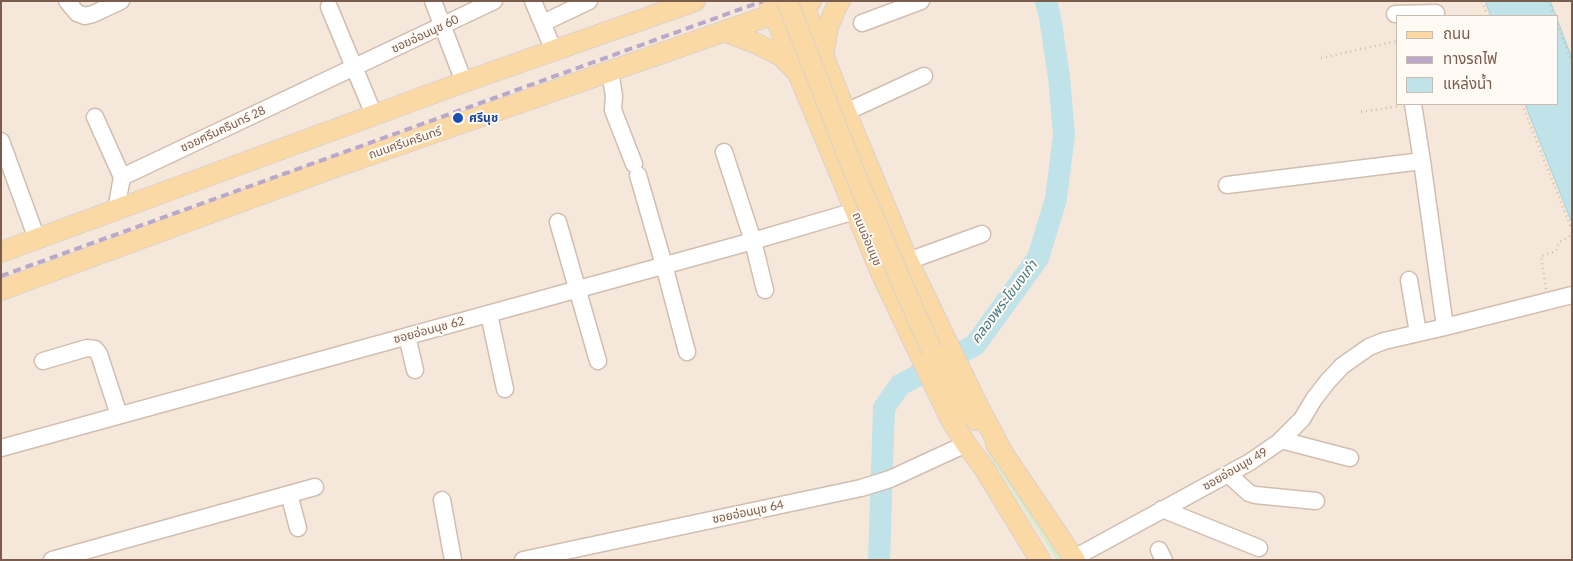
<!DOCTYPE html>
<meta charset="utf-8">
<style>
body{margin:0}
#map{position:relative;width:1573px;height:561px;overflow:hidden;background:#fdf6ec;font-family:Lato,"Noto Sans Thai",sans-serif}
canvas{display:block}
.frame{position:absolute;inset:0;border:2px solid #7a5c4d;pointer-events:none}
.legend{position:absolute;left:1396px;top:15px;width:162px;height:90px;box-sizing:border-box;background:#fffaf3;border:1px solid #cabbb1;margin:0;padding:6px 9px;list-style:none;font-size:15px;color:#7a5c4d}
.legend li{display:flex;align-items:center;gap:10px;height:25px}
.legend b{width:25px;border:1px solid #cabbb1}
</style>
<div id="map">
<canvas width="1573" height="561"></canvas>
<div class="frame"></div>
<ul class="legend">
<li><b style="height:6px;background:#fbd9a5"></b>ถนน</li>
<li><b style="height:6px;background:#b9a8c9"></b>ทางรถไฟ</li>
<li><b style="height:14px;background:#bfe3e8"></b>แหล่งน้ำ</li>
</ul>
</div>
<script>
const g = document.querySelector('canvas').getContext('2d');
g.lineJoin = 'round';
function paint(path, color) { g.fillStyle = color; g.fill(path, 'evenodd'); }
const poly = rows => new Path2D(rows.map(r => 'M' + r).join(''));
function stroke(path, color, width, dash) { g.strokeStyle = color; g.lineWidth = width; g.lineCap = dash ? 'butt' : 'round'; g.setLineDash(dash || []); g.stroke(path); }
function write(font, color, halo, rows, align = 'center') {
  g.font = font + ' Lato,"Noto Sans Thai",sans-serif'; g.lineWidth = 4; g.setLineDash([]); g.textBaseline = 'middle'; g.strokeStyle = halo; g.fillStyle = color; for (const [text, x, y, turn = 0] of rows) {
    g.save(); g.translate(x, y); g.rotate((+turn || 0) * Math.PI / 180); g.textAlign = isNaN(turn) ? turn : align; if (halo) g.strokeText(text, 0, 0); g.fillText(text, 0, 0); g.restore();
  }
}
paint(poly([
 [1,1,1572,1,1572,560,1,560],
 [1397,16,1557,16,1557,104,1397,104]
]), '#f5e8da');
paint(poly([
 [991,451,1065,560,1057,560,987,452]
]), '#d8ecc9');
const water = poly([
 [1485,1,1550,1,1556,16,1491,16,1485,1],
 [1557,19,1572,58,1572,223,1525,104,1557,104,1557,19]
]);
paint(water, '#bfe3e8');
stroke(water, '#a5d3da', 1);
stroke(poly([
 [879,560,884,408,900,385,975,345,1038,258,1056,199,1064,135,1059,77,1050,17,1046,1]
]), '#bfe3e8', 22);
const minor = poly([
 [67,1,77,13,85,16,93,14,121,1],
 [433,1,464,82],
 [533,1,554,51],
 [329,7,374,115],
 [1395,14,1436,13],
 [543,23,589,1],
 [862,23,921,1],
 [610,71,614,96,613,110,634,164],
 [1413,104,1422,161,1445,327],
 [846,112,924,76],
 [95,117,122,177],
 [1,141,37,239],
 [724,152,753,241,765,290],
 [638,175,664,265,687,352],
 [1227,185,1422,161],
 [116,210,122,177,494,1],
 [558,222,598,361],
 [908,261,982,234],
 [1409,280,1418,333],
 [489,314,505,389],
 [407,336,415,370],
 [43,361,87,348,95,349,99,354,119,415],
 [1281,440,1350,458],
 [1,448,753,241,855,211],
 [1228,474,1249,493,1255,495,1316,501],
 [289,494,298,528],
 [442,500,453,560],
 [1162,509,1259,548],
 [1159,550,1164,560],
 [1074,558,1250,462,1279,442,1302,419,1314,399,1328,381,1342,366,1369,347,1384,341,1445,327,1572,295],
 [52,560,315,487],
 [523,560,861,488,890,479,966,444]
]);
const major = poly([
 [769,1,797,71,882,275,950,418,966,444,984,468,1040,560],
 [802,1,842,103,908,261,978,406,1004,455],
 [724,31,757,44,781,56,795,70],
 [823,57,828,27,835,10,840,1],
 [1,252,464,82,695,1],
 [1,290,327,170,811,1],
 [932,351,957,403],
 [953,391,976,420],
 [996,444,1004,455,1075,560]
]);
stroke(minor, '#d1beb0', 19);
stroke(major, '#dad1cd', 22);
stroke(poly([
 [1482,1,1488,16],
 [1548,1,1554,16],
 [1557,24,1572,63],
 [1321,58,1397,41],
 [1522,104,1572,230],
 [1361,112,1399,106],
 [1546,289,1541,256,1556,251,1559,242,1572,235]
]), '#d9b8a5', 2.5, [1, 4]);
stroke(minor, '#fff', 16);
stroke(major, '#fbd9a5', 20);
stroke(poly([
 [1,276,763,1]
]), '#b9a8c9', 4, [8, 5]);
const majorBridge = poly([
 [787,1,859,184,899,276,932,351]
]);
stroke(majorBridge, '#dad1cd', 22, []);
stroke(majorBridge, '#fbd9a5', 20);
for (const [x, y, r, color] of [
 [458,118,6,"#1a4fb4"]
]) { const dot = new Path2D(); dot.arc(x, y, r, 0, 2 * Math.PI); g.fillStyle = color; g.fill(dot); stroke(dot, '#fffaf3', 2); }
write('12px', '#7a5c4d', '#fffaf3', [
 ["ซอยอ่อนนุช 60",425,34,-25],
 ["ซอยศรีนครินทร์ 28",223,129,-25],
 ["ถนนศรีนครินทร์",405,143,-19],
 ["ถนนอ่อนนุช",867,239,67],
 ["ซอยอ่อนนุช 62",429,330,-15],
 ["ซอยอ่อนนุช 49",1235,469,-30],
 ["ซอยอ่อนนุช 64",748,512,-12]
]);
write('bold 12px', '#164399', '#fffaf3', [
 ["ศรีนุช",469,118]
], 'left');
write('italic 14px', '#437c86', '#fffaf3', [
 ["คลองพระโขนงเก่า",1004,302,-53]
]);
</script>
